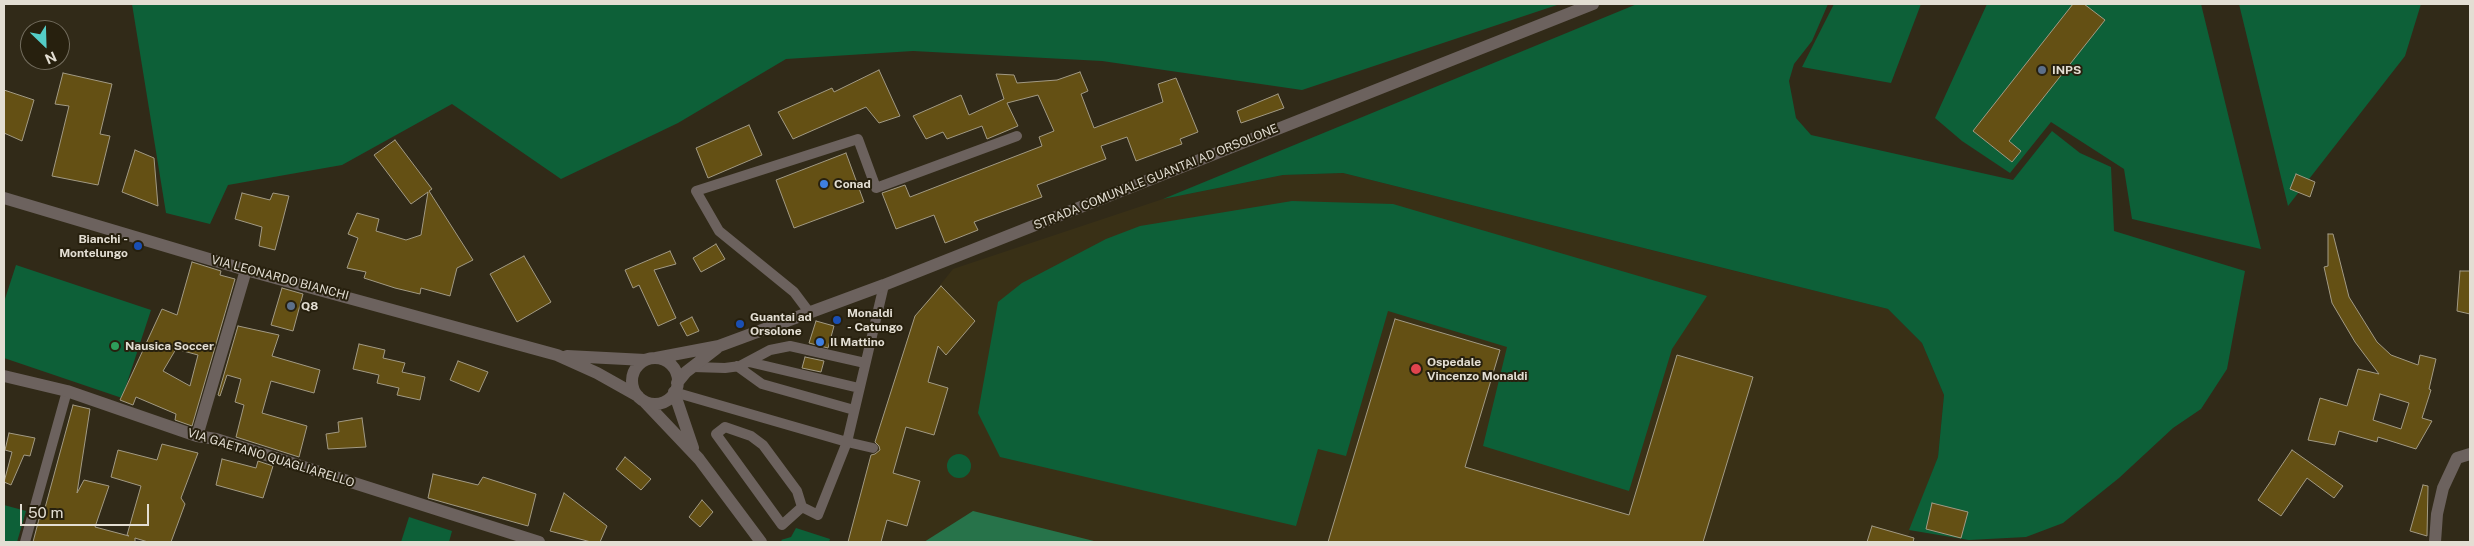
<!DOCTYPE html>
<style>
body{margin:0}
#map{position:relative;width:2474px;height:546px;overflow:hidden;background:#312a18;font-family:"Public Sans",sans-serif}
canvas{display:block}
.frame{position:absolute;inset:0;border:5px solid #e3ded3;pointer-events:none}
.north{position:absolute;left:20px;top:20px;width:50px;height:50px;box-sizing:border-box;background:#27200e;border:1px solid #726c5d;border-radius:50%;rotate:156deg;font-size:14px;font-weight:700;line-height:20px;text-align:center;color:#e3ded3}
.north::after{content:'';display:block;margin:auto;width:18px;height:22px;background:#54cdc7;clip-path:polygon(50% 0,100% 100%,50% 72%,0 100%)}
.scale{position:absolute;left:20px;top:504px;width:129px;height:22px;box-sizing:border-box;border:2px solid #e3ded3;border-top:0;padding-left:6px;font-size:15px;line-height:18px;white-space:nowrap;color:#e3ded3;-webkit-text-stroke:4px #27200e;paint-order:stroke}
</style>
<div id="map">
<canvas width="2474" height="546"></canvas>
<div class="frame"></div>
<div class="north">N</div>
<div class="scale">50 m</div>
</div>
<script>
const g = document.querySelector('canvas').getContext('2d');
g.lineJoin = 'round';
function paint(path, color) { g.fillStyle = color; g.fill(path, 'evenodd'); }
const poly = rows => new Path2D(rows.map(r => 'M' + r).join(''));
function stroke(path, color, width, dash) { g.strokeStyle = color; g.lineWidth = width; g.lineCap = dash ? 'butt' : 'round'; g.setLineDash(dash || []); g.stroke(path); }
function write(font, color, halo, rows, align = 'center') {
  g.font = font + ' "Public Sans",sans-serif'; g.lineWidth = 4; g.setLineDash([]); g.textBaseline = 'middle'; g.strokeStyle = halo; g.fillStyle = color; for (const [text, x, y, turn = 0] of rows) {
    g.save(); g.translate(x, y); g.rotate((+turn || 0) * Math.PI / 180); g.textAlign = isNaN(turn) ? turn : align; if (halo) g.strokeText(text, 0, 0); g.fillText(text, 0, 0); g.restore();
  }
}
paint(poly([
 [1343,173,1888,309,1922,343,1944,395,1938,457,1906,542,848,542,882,420,915,316,953,269,1163,199,1283,175]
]), '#393016');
paint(poly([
 [132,4,1560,4,1302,90,1102,61,913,51,786,59,678,123,561,179,452,104,342,165,228,185,210,224,166,213],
 [1637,4,1828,4,1812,41,1794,64,1789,81,1796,118,1811,135,2013,180,2052,131,2080,153,2111,167,2114,231,2245,271,2227,369,2201,409,2173,428,2119,478,2063,523,2026,537,1969,540,1909,530,1938,457,1944,395,1922,343,1888,309,1343,173,1283,175,1163,199],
 [1834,4,1921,4,1891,83,1802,67],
 [1987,4,2201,4,2261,249,2132,219,2124,169,2051,122,2010,173,1962,141,1935,118],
 [2239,4,2421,4,2405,56,2288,206],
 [1292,201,1393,204,1707,296,1672,349,1629,491,1483,446,1507,347,1388,311,1346,456,1318,449,1296,526,1000,457,978,413,998,302,1022,283,1106,239,1140,226],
 [16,265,151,310,122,398,4,358,4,302],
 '947 466a12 12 0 1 1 24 0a12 12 0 1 1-24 0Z',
 [4,505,26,511,17,542,4,542],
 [409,517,452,531,449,542,401,542],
 [796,528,830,539,829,542,783,542,781,540,791,537]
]), '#0d6038');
paint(poly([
 [973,511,1098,542,924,542]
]), '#27734a');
const building = poly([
 [2073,4,2084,4,2105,20,2009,141,2021,151,2012,162,1973,131,2073,4],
 [879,70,900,116,879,123,866,107,793,139,778,112,832,88,834,92,879,70],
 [1080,72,1088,91,1081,94,1094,128,1163,102,1158,84,1176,78,1198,132,1180,139,1182,144,1136,161,1127,137,1101,146,1106,159,1037,185,1042,197,974,222,978,230,945,243,934,215,896,229,882,193,905,185,910,197,1042,146,1039,137,1054,131,1038,95,1007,103,1018,126,987,139,982,126,947,139,943,132,926,139,913,116,961,95,969,115,1004,99,996,74,1014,75,1017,83,1057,80,1080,72],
 [63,73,112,84,100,134,110,136,98,185,52,176,69,106,55,104,63,73],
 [4,90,34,100,22,141,4,133,4,90],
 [1278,94,1284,108,1241,123,1237,111,1278,94],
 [749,125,762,155,708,178,696,148,749,125],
 [395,140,432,189,429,191,473,260,457,268,450,296,421,288,420,294,395,288,364,278,366,272,347,268,358,238,348,234,357,213,379,219,376,231,406,240,421,235,428,192,411,204,374,155,395,140],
 [135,150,154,158,158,206,122,192,135,150],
 [846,153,864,202,794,228,776,180,846,153],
 [2296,174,2315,182,2310,197,2290,189,2296,174],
 [242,193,270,200,273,193,289,196,275,250,259,246,262,227,235,219,242,193],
 [2328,234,2333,234,2349,297,2377,342,2391,355,2418,365,2420,355,2436,359,2429,389,2431,390,2422,418,2432,421,2416,449,2378,437,2377,442,2339,431,2335,445,2308,440,2320,398,2347,406,2358,369,2379,374,2355,342,2332,303,2324,267,2328,266,2328,234],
 [2380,394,2409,403,2401,429,2373,420,2380,394],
 [716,244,725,259,701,272,693,258,716,244],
 [670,251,676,264,654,270,676,318,658,326,639,285,633,288,625,270,670,251],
 [524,256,551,302,517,322,490,274,524,256],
 [192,262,221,271,220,275,235,279,192,426,175,420,176,414,136,397,133,405,120,400,162,309,177,315,192,262],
 [176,349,198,355,190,386,163,371,176,349],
 [2460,271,2470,271,2470,314,2457,311,2460,271],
 [941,286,975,321,946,355,938,346,928,382,948,388,934,435,906,427,893,473,920,481,907,526,887,520,881,542,848,542,871,455,875,454,880,450,879,446,875,442,915,316,941,286],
 [282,288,303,294,293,331,271,325,282,288],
 [692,317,699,331,687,336,680,323,692,317],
 [1395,319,1500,350,1465,467,1629,515,1677,355,1753,377,1703,542,1328,542,1395,319],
 [816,321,834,326,828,348,809,343,816,321],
 [238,326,279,335,272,356,320,370,314,393,271,381,262,413,307,426,299,457,236,437,244,405,235,402,241,379,227,375,220,396,218,395,238,326],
 [359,344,385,350,383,358,405,363,402,372,425,377,420,400,397,395,399,388,377,383,379,375,353,369,359,344],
 [805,357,824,361,821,372,802,368,805,357],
 [458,361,488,372,479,392,450,380,458,361],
 [73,405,90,409,77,493,84,480,109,486,95,527,129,536,127,535,141,486,111,477,118,450,157,460,162,444,198,453,181,498,185,504,171,542,148,542,135,538,135,542,33,542,39,519,42,519,73,405],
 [362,418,366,447,328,449,326,434,339,432,338,422,362,418],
 [9,433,35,438,30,456,24,455,11,485,4,482,12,452,5,450,9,433],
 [2292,450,2343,486,2334,498,2307,478,2281,516,2258,500,2292,450],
 [625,457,651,479,641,490,616,469,625,457],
 [222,459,256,468,258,461,273,466,263,498,216,485,222,459],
 [433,474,478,485,483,477,536,494,528,526,428,498,433,474],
 [2423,485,2428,486,2427,536,2410,531,2423,485],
 [564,493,607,526,600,542,591,542,550,531,564,493],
 [702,500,713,512,700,527,689,517,702,500],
 [1932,503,1968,512,1961,538,1926,529,1932,503],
 [1872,526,1914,538,1913,542,1867,542,1872,526]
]);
paint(building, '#645014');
stroke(building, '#a29a84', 1);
stroke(poly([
 [809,312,794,292,719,231,696,191,858,139,876,188,1017,136],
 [749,362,859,388],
 [737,366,762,384,854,410],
 [693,367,725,368,740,366,770,350,790,346,865,363],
 [674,392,847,442,884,285],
 [802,507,782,525,716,434,725,427,751,436,763,445,797,491,802,507,818,515,847,442,873,448],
 [25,542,67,391]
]), '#6c625e', 10);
stroke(poly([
 [4,376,67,391,197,436,216,439,539,542],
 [197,436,246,270],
 [2435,542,2437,514,2443,488,2457,458,2470,454]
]), '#6c625e', 12);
stroke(poly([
 [4,198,246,270,557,355,597,373,638,396],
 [567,356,645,360],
 [656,358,719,346,884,285,1593,4],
 '632 381a23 23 0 1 1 46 0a23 23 0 1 1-46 0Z',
 [677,383,686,372,717,348],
 [674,392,693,448],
 [644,401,699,459,761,542]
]), '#6c625e', 12);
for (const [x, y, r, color] of [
 [2042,70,5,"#5c6f8a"],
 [824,184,5,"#3f7fe0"],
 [138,246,5,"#1a4fb4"],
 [291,306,5,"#5c6f8a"],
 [837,320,5,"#1a4fb4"],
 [740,324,5,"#1a4fb4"],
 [820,342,5,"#3f7fe0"],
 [115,346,5,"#2e9e5b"],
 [1416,369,6,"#e0444e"]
]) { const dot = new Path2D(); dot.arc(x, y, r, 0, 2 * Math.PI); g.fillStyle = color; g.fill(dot); stroke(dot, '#27200e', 2); }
write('bold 12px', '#e3ded3', '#27200e', [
 ["INPS",2052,70],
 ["Conad",834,184],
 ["Bianchi -",128,239,"right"],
 ["Montelungo",128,253,"right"],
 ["Q8",301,306],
 ["Monaldi",847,313],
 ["- Catungo",847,327],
 ["Guantai ad",750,317],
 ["Orsolone",750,331],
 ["Il Mattino",830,342],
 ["Nausica Soccer",125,346],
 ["Ospedale",1427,362],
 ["Vincenzo Monaldi",1427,376]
], 'left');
write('12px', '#e3ded3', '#27200e', [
 ["STRADA COMUNALE GUANTAI AD ORSOLONE",1156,177,-22],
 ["VIA LEONARDO BIANCHI",280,278,15],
 ["VIA GAETANO QUAGLIARELLO",271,458,17]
]);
</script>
